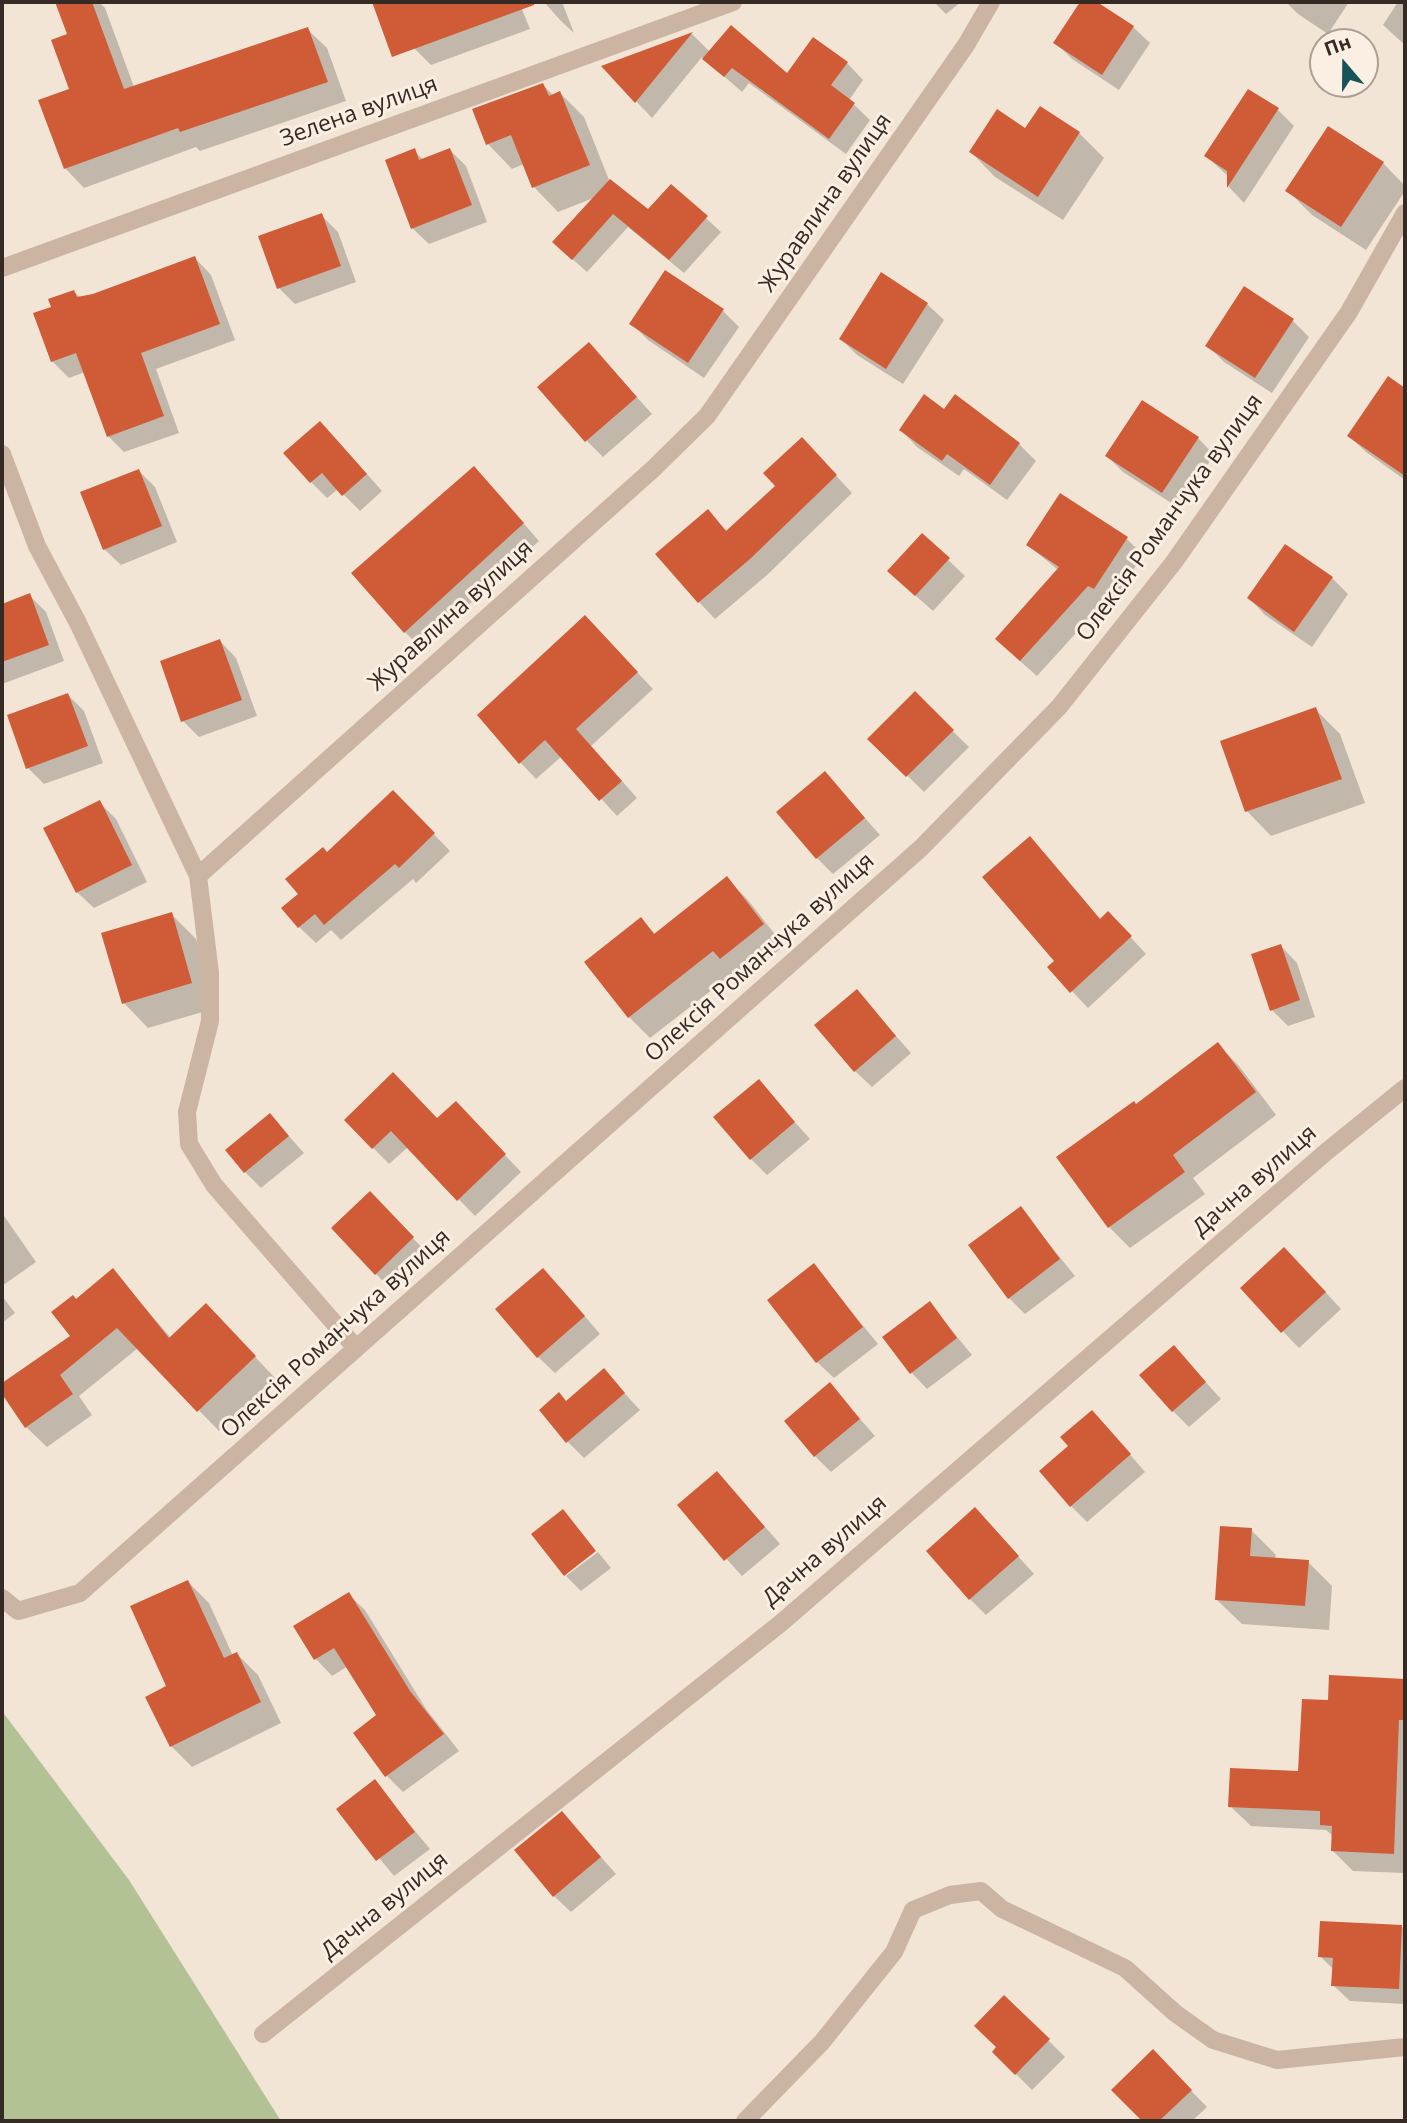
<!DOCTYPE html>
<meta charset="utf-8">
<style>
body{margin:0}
#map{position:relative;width:1407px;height:2123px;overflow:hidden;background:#f2e5d6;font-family:"Open Sans",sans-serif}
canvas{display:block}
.frame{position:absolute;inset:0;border:4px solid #352a24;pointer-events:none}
.north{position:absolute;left:1309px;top:28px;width:70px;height:70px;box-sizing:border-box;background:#faefe2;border:2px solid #aba096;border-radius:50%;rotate:340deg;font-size:19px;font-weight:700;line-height:28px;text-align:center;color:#352a24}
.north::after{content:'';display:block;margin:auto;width:24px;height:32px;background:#175459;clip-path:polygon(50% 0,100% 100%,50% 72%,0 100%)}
</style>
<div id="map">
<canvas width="1407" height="2123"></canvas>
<div class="frame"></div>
<div class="north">Пн</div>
</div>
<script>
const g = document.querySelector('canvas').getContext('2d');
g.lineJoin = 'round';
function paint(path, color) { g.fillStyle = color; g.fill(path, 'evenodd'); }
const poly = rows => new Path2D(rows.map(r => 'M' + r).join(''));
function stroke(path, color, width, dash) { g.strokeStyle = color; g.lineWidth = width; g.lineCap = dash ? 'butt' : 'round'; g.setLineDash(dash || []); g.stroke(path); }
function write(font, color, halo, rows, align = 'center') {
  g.font = font + ' "Open Sans",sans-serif'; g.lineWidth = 6; g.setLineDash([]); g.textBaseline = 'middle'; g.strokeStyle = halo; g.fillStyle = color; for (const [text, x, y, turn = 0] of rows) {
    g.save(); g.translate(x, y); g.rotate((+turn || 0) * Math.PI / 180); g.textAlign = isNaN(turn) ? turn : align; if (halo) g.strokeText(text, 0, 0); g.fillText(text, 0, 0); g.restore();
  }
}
paint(poly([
 [2,1711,129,1880,281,2121,2,2121]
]), '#b3c295');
paint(poly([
 [57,2,99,2,105,8,134,87,307,29,327,48,346,101,200,151,196,147,84,188,65,168,71,90,69,35],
 [397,2,519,2,530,29,431,65,414,48],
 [544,2,562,2,574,33,561,21],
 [934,2,961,2,946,14],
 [1082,2,1094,2,1133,27,1150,43,1119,90,1072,59,1055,42],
 [1286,2,1349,2,1328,34,1298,14],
 [1398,2,1405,2,1405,45,1383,25],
 [692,34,710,52,787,76,847,63,863,80,849,100,870,120,846,154,749,83,742,92,702,57,652,118,604,67],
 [543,85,553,95,560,93,584,117,609,180,648,212,671,186,721,232,684,273,628,227,587,272,569,256,596,197,558,212,534,187,524,164,512,169,488,144],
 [1278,110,1294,126,1244,203,1229,187,1229,177,1206,156],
 [1026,130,1079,133,1104,158,1063,220,995,177,971,152],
 [450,150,466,166,487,222,429,244,412,228,414,151,424,160],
 [1383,163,1405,186,1405,191,1366,250,1312,215,1287,190],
 [321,215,338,232,356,282,295,304,279,288],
 [195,258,211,275,235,340,156,369,179,433,124,452,108,436,85,372,69,378,52,361,74,292,81,298],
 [927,304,944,320,903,384,857,355,841,339],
 [723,311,739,327,704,378,648,340,631,323],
 [1293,321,1309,337,1272,393,1224,362,1207,345],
 [589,344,652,414,603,457,587,441],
 [1389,379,1405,391,1405,480,1366,452,1349,436],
 [955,397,1019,444,1036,461,1007,500,964,469,959,476,917,447,901,430,945,412],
 [1198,438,1214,455,1179,508,1123,472,1107,456],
 [336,439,382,491,360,511,338,489,327,498,311,482],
 [818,456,852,493,767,575,715,619,699,602,708,512,728,532],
 [139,471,155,487,177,542,121,565,104,549],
 [490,485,539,541,421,648,405,632],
 [922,535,965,576,933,611,906,587],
 [1127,539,1143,555,1111,604,1105,601,1037,676,1013,655,1058,570,1028,545],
 [1332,578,1348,594,1312,647,1265,615,1249,598],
 [29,595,46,612,64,661,2,684,2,605],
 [601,634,653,689,591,746,637,798,617,816,562,756,536,779,520,762],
 [220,641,236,658,257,716,199,737,183,721],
 [915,694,969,747,924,792,870,739],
 [68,695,84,711,103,763,44,784,28,768],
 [1315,709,1340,734,1365,803,1271,836,1247,811],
 [825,773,880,835,833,874,817,858],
 [393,792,450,851,416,883,413,879,341,940,331,930,316,943,299,927,300,894,328,854],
 [99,802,116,819,147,882,94,908,77,892],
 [1046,855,1101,920,1124,930,1146,954,1088,1008,1049,967,1056,961],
 [727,879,748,900,784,946,742,979,735,972,650,1038,629,1017,641,919,656,935],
 [171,914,196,939,216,1008,148,1028,124,1003],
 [1281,946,1297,963,1315,1017,1288,1026,1272,1010],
 [857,992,911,1053,872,1087,855,1071],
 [1218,1045,1239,1066,1276,1115,1193,1178,1205,1194,1130,1248,1109,1227,1136,1106],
 [758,1081,810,1139,767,1175,751,1159],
 [270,1115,304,1153,261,1188,245,1172],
 [346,1120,472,1120,521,1172,475,1216,408,1147,389,1164],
 [1020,1208,1075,1276,1025,1314,1009,1298],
 [386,1210,429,1255,392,1290,376,1274],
 [2,1213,36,1262,2,1286],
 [814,1266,878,1344,834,1378,817,1362],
 [1301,1266,1341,1309,1299,1348,1242,1289],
 [113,1271,171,1338,226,1326,275,1378,219,1431,138,1348,79,1396,92,1415,47,1447,26,1427,2,1391,2,1385,73,1336,76,1301],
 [559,1286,600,1334,555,1373,538,1357],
 [2,1296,15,1313,2,1323],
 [930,1304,972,1355,927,1389,911,1372],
 [1174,1347,1221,1399,1189,1427,1173,1411],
 [604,1371,640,1410,584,1458,568,1442,567,1402],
 [830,1385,875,1436,831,1472,815,1456],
 [1108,1429,1145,1472,1087,1522,1071,1506],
 [733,1490,780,1544,742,1576,679,1506],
 [991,1526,1034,1574,986,1615,970,1599],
 [1251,1530,1276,1555,1275,1559,1308,1562,1332,1586,1329,1630,1242,1624,1217,1600],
 [598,1552,611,1568,581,1591,566,1576],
 [188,1582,209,1603,233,1656,237,1654,258,1675,281,1723,192,1767,171,1746,168,1687],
 [348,1594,365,1610,426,1709,459,1751,403,1792,387,1776,355,1733,379,1716,348,1666,332,1676,316,1659,295,1627],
 [1331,1677,1405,1680,1405,1873,1353,1871,1333,1851,1333,1836,1326,1830,1251,1826,1230,1806,1300,1773,1330,1701],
 [374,1782,430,1849,394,1876,339,1809],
 [562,1813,616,1874,571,1912,554,1896],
 [1401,1926,1405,1930,1405,2004,1350,2001,1333,1985,1334,1970,1320,1956],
 [1005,1997,1065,2057,1032,2090,994,2052,998,2047],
 [1153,2052,1207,2107,1192,2121,1144,2121,1114,2090]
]), '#0003');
paint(poly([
 [55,2,92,2,124,89,308,27,328,82,180,132,178,128,64,169,38,100,69,89,51,40,67,34],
 [372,2,534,2,534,5,392,57],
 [1080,2,1097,2,1134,26,1102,75,1053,43],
 [731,25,787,73,813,37,848,62,831,85,855,103,829,139,732,68,724,77,702,59],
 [693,32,635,103,601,66],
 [543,83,549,96,560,91,590,165,532,188,511,135,486,145,472,109],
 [1248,89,1279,108,1227,188,1227,171,1204,156],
 [1040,106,1080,132,1038,197,969,152,997,109,1025,128],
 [1328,126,1384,162,1341,227,1285,191],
 [415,148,419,160,450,148,472,205,411,229,385,160],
 [610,179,648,209,671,184,708,216,669,260,613,214,572,260,552,242],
 [322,213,341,266,277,289,258,236],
 [195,256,220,324,141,353,164,416,107,437,76,353,51,362,33,313,51,307,48,299,74,290,77,297,93,294],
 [665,270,724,309,688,363,629,324],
 [881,272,928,303,886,369,839,339],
 [1244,286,1294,319,1255,378,1205,346],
 [589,342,637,397,585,442,537,387],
 [1388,376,1405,388,1405,476,1347,436],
 [924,394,944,409,955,394,1020,443,990,485,947,454,942,461,899,430],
 [1142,400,1199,437,1162,493,1105,456],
 [320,421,367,474,342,496,322,473,310,483,283,453],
 [802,437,837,475,750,559,698,603,655,554,708,509,726,531,775,486,763,473],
 [474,466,524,523,404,633,351,573],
 [139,469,162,526,103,550,80,492],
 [1060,493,1128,537,1094,589,1088,586,1020,661,995,639,1059,567,1026,545],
 [922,533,950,558,915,596,887,571],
 [1285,544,1333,577,1294,632,1247,598],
 [30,593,49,645,2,662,2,604],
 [585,615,638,672,576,729,622,781,599,801,545,740,519,764,477,715],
 [220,639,242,700,181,722,160,661],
 [915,691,954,730,906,777,867,739],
 [68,693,88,746,26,769,7,715],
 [1316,707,1342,779,1245,812,1220,741],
 [825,771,865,818,816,859,776,812],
 [393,790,435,833,399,868,395,864,324,925,315,914,298,928,281,908,298,894,285,879,323,847,327,852],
 [100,800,132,865,76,893,43,828],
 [1030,836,1100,919,1108,911,1132,936,1070,993,1047,967,1054,961,982,877],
 [727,876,764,924,720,959,713,951,628,1018,584,962,641,917,654,934],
 [172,912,192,983,122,1004,101,933],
 [1281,944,1300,1000,1270,1011,1251,954],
 [857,989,896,1036,854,1072,814,1025],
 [1218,1042,1256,1092,1173,1155,1185,1172,1108,1228,1056,1157,1134,1101,1136,1104],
 [393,1072,437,1118,456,1101,506,1154,457,1201,391,1131,372,1149,344,1120],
 [759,1079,795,1122,750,1160,713,1117],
 [270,1113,289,1136,244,1173,225,1150],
 [370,1191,414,1237,375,1275,331,1228],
 [1021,1206,1060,1259,1008,1299,968,1245],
 [1284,1247,1326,1292,1281,1333,1240,1288],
 [814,1263,863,1327,816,1363,767,1300],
 [113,1268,169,1338,206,1303,256,1356,197,1412,117,1328,60,1375,73,1394,25,1428,2,1394,2,1383,70,1336,51,1312,73,1295,76,1299],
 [543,1268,585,1316,537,1358,495,1309],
 [930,1301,957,1338,910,1374,882,1337],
 [1174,1345,1206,1382,1172,1412,1139,1375],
 [604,1368,625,1393,566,1443,539,1410,559,1392,566,1401],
 [830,1382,860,1419,814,1457,784,1421],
 [1092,1410,1131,1454,1070,1507,1039,1471,1068,1446,1060,1437],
 [717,1471,765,1527,724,1561,677,1505],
 [975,1507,1019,1556,969,1600,926,1551],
 [563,1509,596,1551,564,1576,531,1534],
 [1220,1526,1252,1528,1250,1556,1309,1560,1305,1606,1215,1600],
 [188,1580,224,1658,237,1652,261,1702,170,1747,145,1697,166,1686,130,1606],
 [349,1592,410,1691,444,1734,385,1777,353,1733,376,1715,334,1648,314,1660,293,1626],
 [1329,1675,1405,1679,1405,1720,1399,1720,1394,1854,1331,1851,1332,1826,1320,1825,1320,1811,1228,1807,1230,1768,1298,1771,1302,1699,1328,1700],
 [375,1779,415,1832,376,1861,336,1809],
 [562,1811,601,1857,553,1897,514,1850],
 [1320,1921,1402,1925,1399,1989,1331,1986,1333,1958,1318,1957],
 [1004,1995,1050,2039,1015,2075,992,2052,996,2047,974,2026],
 [1153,2049,1192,2090,1159,2121,1142,2121,1111,2090]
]), '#cf5c37');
stroke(poly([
 [2,268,733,2],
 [2,454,37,546,78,623,198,876,653,469,707,416,966,45,991,2],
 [198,876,210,973,210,1021,187,1112,189,1144,214,1185,356,1348],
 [2,1598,18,1611,80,1593,921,848,1059,707,1174,562,1349,312,1405,213],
 [263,2034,781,1623,1326,1152,1405,1088],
 [745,2121,822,2042,894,1952,913,1910,950,1895,981,1891,1002,1909,1125,1968,1175,2013,1213,2040,1277,2060,1405,2047]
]), '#cbb4a1', 18);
write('23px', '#352a24', '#faefe2', [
 ["Зелена вулиця",359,112,-20],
 ["Журавлина вулиця",826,203,-55],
 ["Олексія Романчука вулиця",1170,518,-54],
 ["Журавлина вулиця",451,616,-42],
 ["Олексія Романчука вулиця",760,958,-42],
 ["Дачна вулиця",1255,1181,-41],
 ["Олексія Романчука вулиця",336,1334,-42],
 ["Дачна вулиця",825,1551,-41],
 ["Дачна вулиця",385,1906,-39]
]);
</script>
